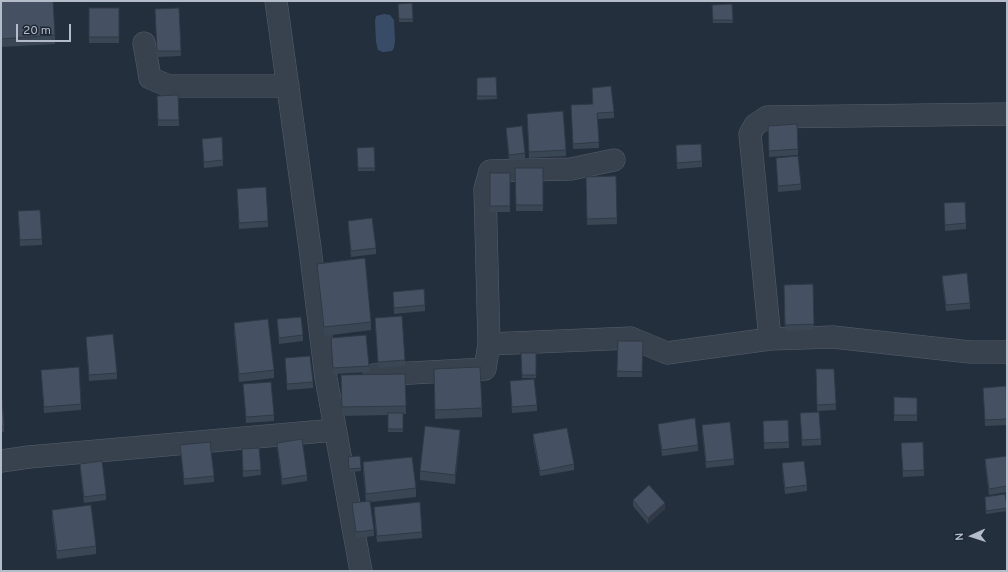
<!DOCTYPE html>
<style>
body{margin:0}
#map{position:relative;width:1008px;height:572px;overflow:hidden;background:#242f3e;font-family:Overpass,sans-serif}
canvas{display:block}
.frame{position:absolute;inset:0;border:2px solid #b4bcc9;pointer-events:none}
.north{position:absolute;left:952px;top:516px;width:40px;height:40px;-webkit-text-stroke:3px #1d2633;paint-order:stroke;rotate:267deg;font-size:11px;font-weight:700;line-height:16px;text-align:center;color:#b4bcc9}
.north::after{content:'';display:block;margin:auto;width:14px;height:18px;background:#b4bcc9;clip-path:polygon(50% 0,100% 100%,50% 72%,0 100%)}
.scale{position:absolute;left:16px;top:24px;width:55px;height:18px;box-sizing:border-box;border:2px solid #b4bcc9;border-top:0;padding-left:5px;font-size:12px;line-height:14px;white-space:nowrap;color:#b4bcc9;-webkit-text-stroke:3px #1d2633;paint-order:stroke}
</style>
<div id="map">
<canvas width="1008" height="572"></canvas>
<div class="frame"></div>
<div class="north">N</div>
<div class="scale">20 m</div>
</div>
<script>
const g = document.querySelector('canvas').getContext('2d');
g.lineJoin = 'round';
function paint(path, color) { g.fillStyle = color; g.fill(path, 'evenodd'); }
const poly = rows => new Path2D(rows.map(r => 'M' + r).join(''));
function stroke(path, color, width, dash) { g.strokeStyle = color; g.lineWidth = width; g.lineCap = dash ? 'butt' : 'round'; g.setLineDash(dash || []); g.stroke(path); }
paint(poly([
 [384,14,390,15,394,20,395,41,394,48,392,51,383,52,378,50,376,42,375,21,376,16]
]), '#394c67');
const minor = poly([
 [276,1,310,248,326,378,361,571],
 [144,43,150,78,169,86,288,86],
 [770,339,750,134,755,125,767,117,1007,114],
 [489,344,631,338,667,353,770,339,833,337,970,352,1007,352],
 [374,375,485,369,489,344,485,189,490,171,571,169,614,160],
 [1,461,29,457,335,430]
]);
stroke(minor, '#565f6c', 23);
stroke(minor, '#38414e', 22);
paint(poly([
 [1,1,55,35,55,44,1,47],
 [412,3,413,22,399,22,398,4],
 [732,4,733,23,713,23,712,5],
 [89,8,119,8,119,43,89,43],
 [179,8,181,56,157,57,155,9],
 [496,77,497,99,477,100,477,78],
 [592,88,614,112,614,118,598,119,599,148,573,149,571,105,592,104],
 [157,96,179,120,179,126,158,126],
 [527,114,566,150,566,156,529,158],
 [768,126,798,149,798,155,769,157],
 [506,128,525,153,525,159,509,161,506,133],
 [202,139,223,160,223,166,204,168],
 [676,145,702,161,702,167,677,169],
 [374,147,375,171,358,171,357,148],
 [776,158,801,184,801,190,778,192],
 [515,168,543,168,543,211,516,211],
 [490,173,510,173,510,212,490,212],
 [616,176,617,224,587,225,586,177],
 [237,189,268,221,268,227,239,229],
 [944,203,966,223,966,229,945,231],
 [18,211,42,239,42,245,20,246],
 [348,221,376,248,376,254,351,257,348,226],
 [317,264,371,322,371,330,324,336,317,272],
 [942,276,970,303,970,309,946,311,942,281],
 [813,284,814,330,785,331,784,285],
 [393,292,425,305,425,311,394,314],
 [375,318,405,360,405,366,378,368],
 [277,319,303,335,303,341,279,344],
 [234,323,274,370,274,378,239,382,234,332],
 [86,337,117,373,117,379,89,381],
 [331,338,369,366,369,372,333,374],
 [618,341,643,341,642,377,617,377],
 [521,353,536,353,536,378,522,378],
 [285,358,313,382,313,388,287,390],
 [434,369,482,408,482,417,435,419],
 [816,369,834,369,836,410,817,411],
 [41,370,81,404,81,410,44,413],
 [405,374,406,414,403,414,403,432,388,432,388,415,342,416,341,375],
 [510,381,537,405,537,411,512,413],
 [243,384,274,415,274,421,246,423],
 [983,388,1007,395,1007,425,985,426],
 [894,397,917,398,917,421,894,421],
 [1,399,4,426,4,432,1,432],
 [800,413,821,439,821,445,802,446],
 [763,421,789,442,789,448,764,449],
 [658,424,698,445,698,451,662,456,658,429],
 [702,425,734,459,734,465,706,468,702,431],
 [533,434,574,464,574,470,540,476,533,440],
 [460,439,455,484,420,480,420,471],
 [277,443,307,475,307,481,282,485,277,448],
 [180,445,214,476,214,482,184,485],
 [901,448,924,470,924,476,903,477],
 [242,449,261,470,261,475,243,477],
 [360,456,361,471,349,472,348,457],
 [1007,456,1007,492,989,495,985,465,985,459],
 [363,462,416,488,416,497,370,502,374,530,374,536,356,538,352,509,352,503,366,502,363,471],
 [782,463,807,485,807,491,785,494,782,469],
 [80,464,106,494,106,500,84,503,80,470],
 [985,497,1007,507,1007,511,986,514],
 [633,500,665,509,648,524,633,506],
 [374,507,422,532,422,538,377,542,374,513],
 [52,510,96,546,96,554,57,559,52,519]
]), '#3b4654');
paint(poly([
 [460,430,460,439,455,484,455,475],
 [665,503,665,509,648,524,648,518]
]), '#303945');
const building = poly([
 [1,1,53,1,55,35,1,39,1,1],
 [412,3,413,19,399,19,398,4,412,3],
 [732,4,733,20,713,20,712,5,732,4],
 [89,8,119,8,119,37,89,37,89,8],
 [179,8,181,51,157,51,155,9,179,8],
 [496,77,497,96,477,96,477,78,496,77],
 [611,86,614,112,597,113,599,142,573,144,571,105,593,104,592,88,611,86],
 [178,95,179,120,158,120,157,96,178,95],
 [563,111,566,150,529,152,527,114,563,111],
 [797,124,798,149,769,151,768,126,797,124],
 [522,126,525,153,509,155,506,128,522,126],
 [222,137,223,160,204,162,202,139,222,137],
 [701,144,702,161,677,163,676,145,701,144],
 [374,147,375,168,358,168,357,148,374,147],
 [798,156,801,184,778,186,776,158,798,156],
 [515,168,543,168,543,205,516,205,515,168],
 [490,173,510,173,510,206,490,206,490,173],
 [616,176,617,218,587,219,586,177,616,176],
 [266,187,268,221,239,223,237,189,266,187],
 [965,202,966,223,945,225,944,203,965,202],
 [40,210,42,239,20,240,18,211,40,210],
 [372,218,376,248,351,251,348,221,372,218],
 [365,258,371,322,324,327,317,264,365,258],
 [967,273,970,303,946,305,942,276,967,273],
 [813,284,814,324,785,325,784,285,813,284],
 [424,289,425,305,394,308,393,292,424,289],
 [402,316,405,360,378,362,375,318,402,316],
 [301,317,303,335,279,338,277,319,301,317],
 [268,319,274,370,239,374,234,323,268,319],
 [113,334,117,373,89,375,86,337,113,334],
 [366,335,369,366,333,368,331,338,366,335],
 [618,341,643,341,642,372,617,371,618,341],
 [521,353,536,353,536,375,522,375,521,353],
 [310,356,313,382,287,384,285,358,310,356],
 [79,367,81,404,44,407,41,370,79,367],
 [480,367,482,408,435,410,434,369,480,367],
 [816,369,834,369,836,404,817,405,816,369],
 [405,374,406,406,342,407,341,375,405,374],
 [534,379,537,405,512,407,510,381,534,379],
 [271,382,274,415,246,417,243,384,271,382],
 [1006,386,1007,419,985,420,983,388,1006,386],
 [894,397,917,398,917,415,894,415,894,397],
 [1,399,2,399,4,426,1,427,1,399],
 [819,412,821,439,802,440,800,413,819,412],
 [388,413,403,413,403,429,388,429,388,413],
 [695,418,698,445,662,450,658,424,695,418],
 [788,420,789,442,764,443,763,421,788,420],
 [730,422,734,459,706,462,702,425,730,422],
 [425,426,460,430,455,475,420,471,425,426],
 [567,428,574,464,540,471,533,434,567,428],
 [302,439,307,475,282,479,277,443,302,439],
 [210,442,214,476,184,479,180,445,210,442],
 [923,442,924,470,903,471,901,443,923,442],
 [259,448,261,470,243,471,242,449,259,448],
 [360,456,361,468,349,469,348,457,360,456],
 [1007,456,1007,486,989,489,985,459,1007,456],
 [412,457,416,488,366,494,363,462,412,457],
 [102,461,106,494,84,497,80,464,102,461],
 [804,461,807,485,785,488,782,463,804,461],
 [649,485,665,503,648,518,633,500,649,485],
 [1005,494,1007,508,986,511,985,497,1005,494],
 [370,501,374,530,356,532,352,503,370,501],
 [420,502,422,532,377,536,374,507,420,502],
 [91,505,96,546,57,551,52,510,91,505]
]);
paint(building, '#455162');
stroke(building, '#303945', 1);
</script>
